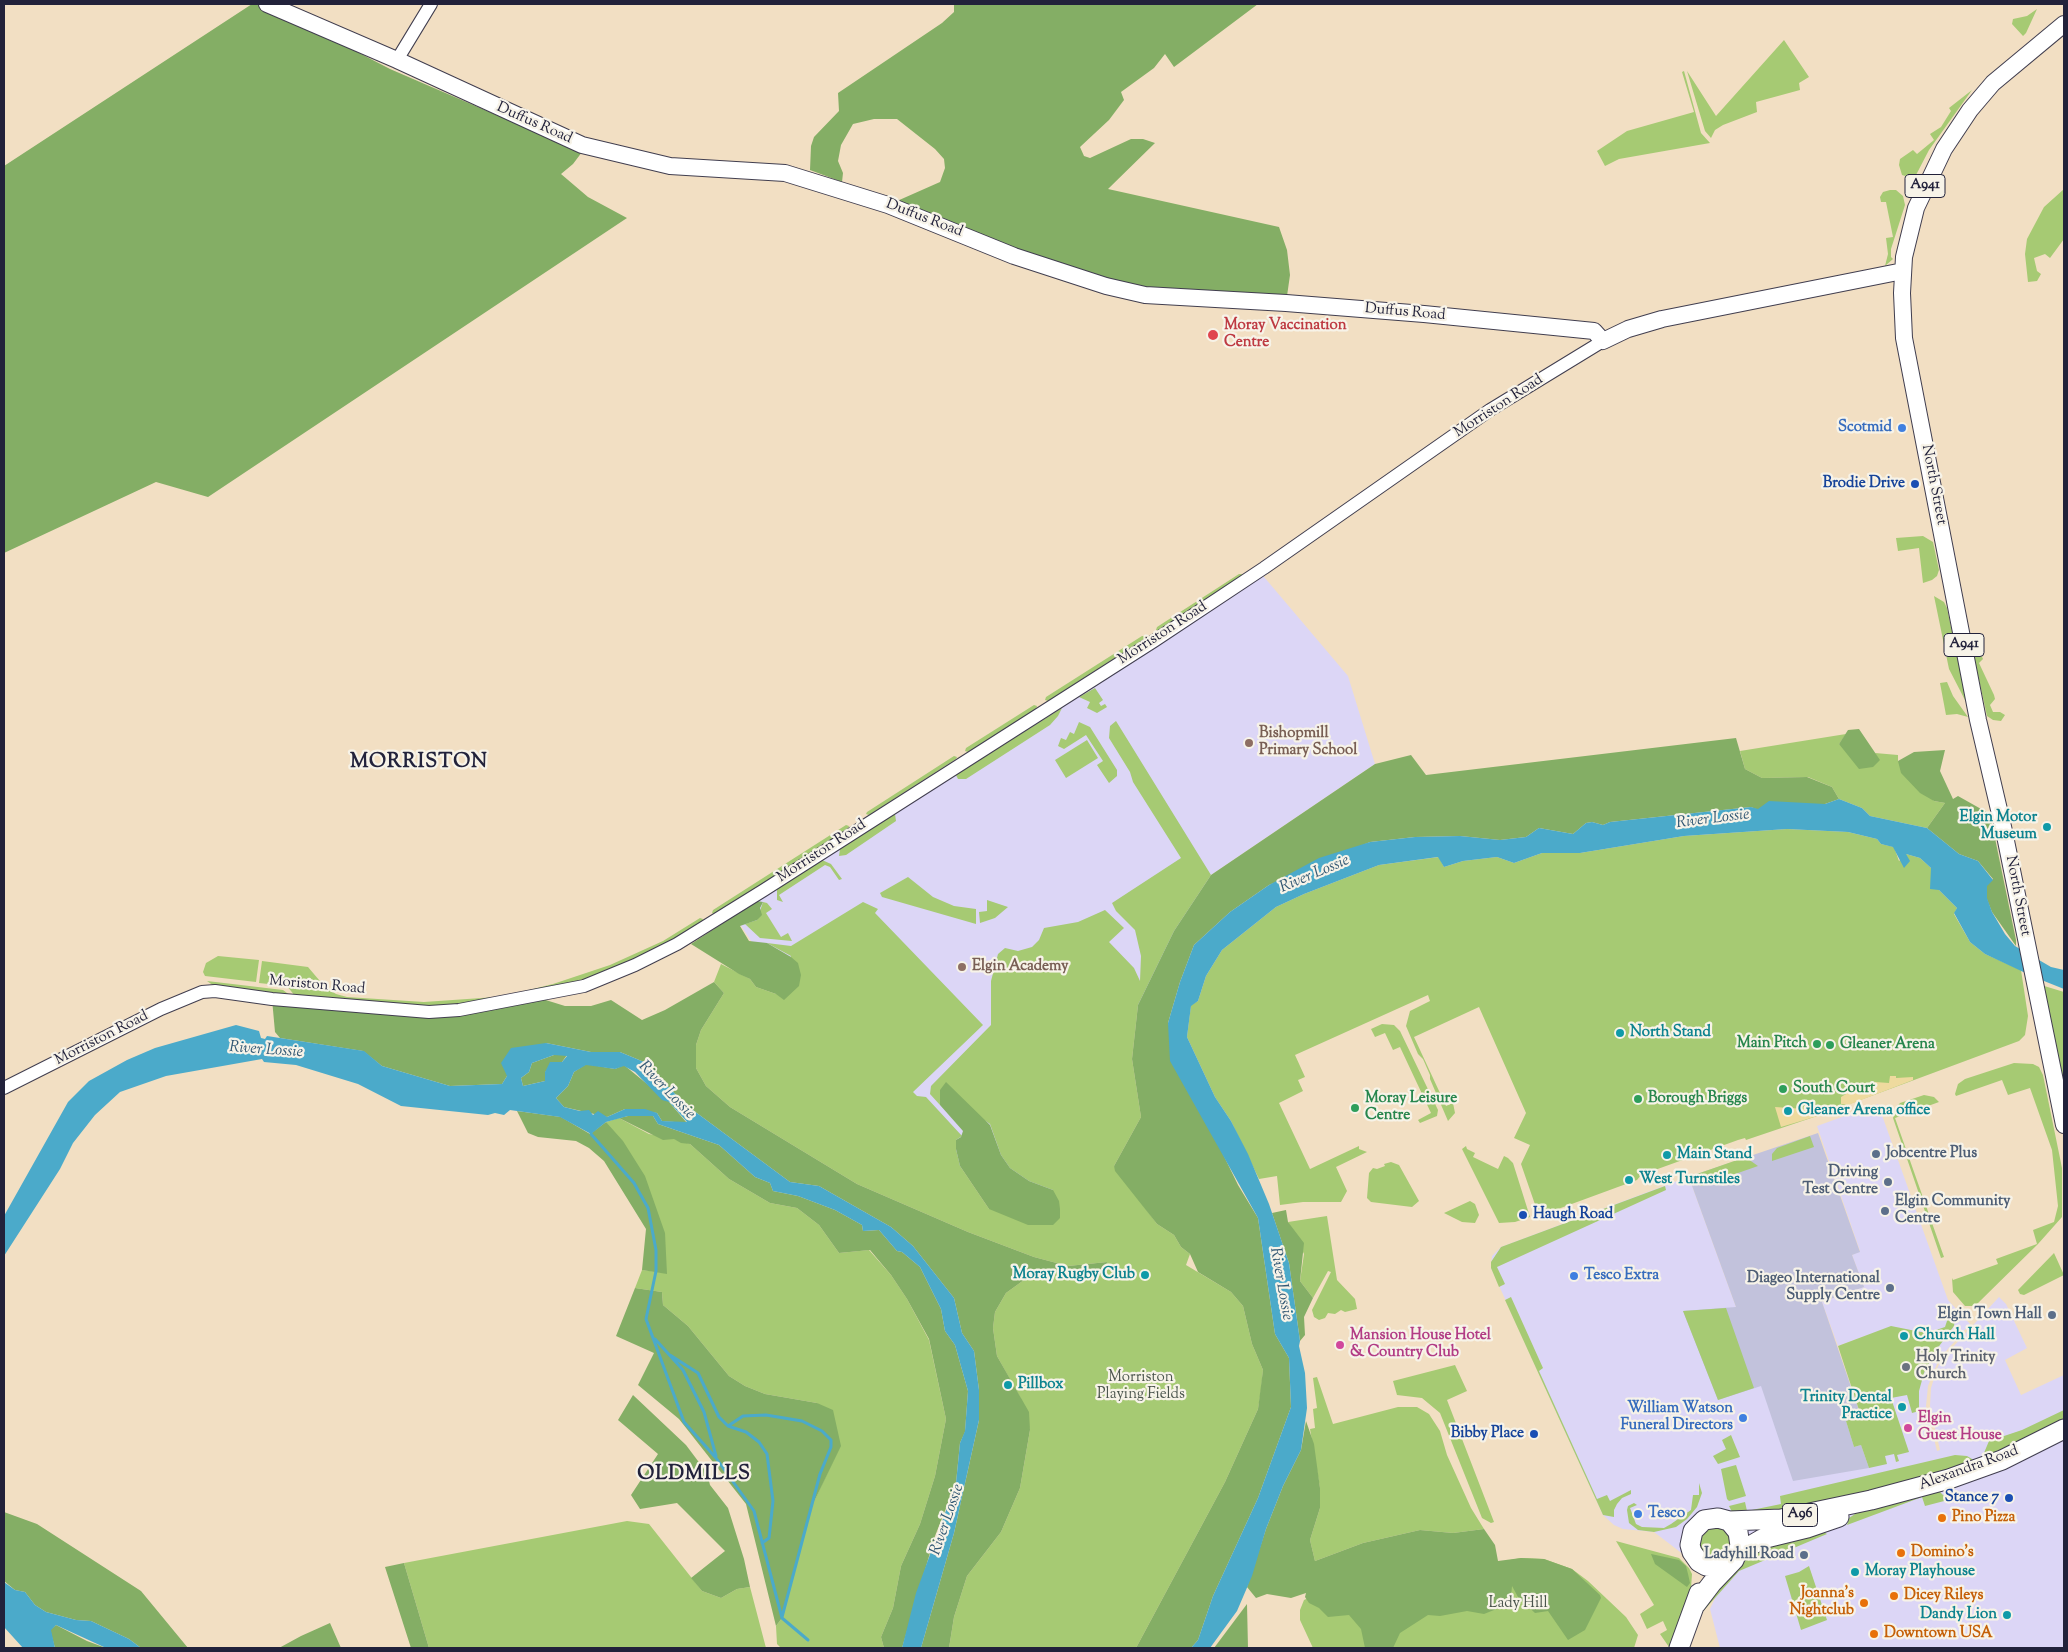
<!DOCTYPE html>
<style>
body{margin:0}
#map{position:relative;width:2068px;height:1652px;overflow:hidden;background:#f2dfc3;font-family:"Sorts Mill Goudy",serif}
canvas{display:block}
.frame{position:absolute;inset:0;border:5px solid #22223b;pointer-events:none}
</style>
<div id="map">
<canvas width="2068" height="1652"></canvas>
<div class="frame"></div>
</div>
<script>
const g = document.querySelector('canvas').getContext('2d');
g.lineJoin = 'round';
function paint(path, color) { g.fillStyle = color; g.fill(path, 'evenodd'); }
const poly = rows => new Path2D(rows.map(r => 'M' + r).join(''));
function stroke(path, color, width, dash) { g.strokeStyle = color; g.lineWidth = width; g.lineCap = dash ? 'butt' : 'round'; g.setLineDash(dash || []); g.stroke(path); }
function write(font, color, halo, rows, align = 'center') {
  g.font = font + ' "Sorts Mill Goudy",serif'; g.lineWidth = 4.5; g.setLineDash([]); g.textBaseline = 'middle'; g.strokeStyle = halo; g.fillStyle = color; for (const [text, x, y, turn = 0] of rows) {
    g.save(); g.translate(x, y); g.rotate((+turn || 0) * Math.PI / 180); g.textAlign = isNaN(turn) ? turn : align; if (halo) g.strokeText(text, 0, 0); g.fillText(text, 0, 0); g.restore();
  }
}
paint(poly([
 [1259,571,1348,676,1375,764,1211,875,1175,930,1139,1004,1049,1255,787,996,734,915,1094,687],
 [1878,1104,1948,1300,1970,1324,1939,1359,1928,1386,1926,1406,1937,1451,1940,1450,1930,1406,1931,1388,1937,1369,1941,1360,1999,1297,2006,1304,2027,1348,2005,1360,2021,1395,2064,1375,2064,1648,1720,1648,1710,1609,1721,1585,1696,1569,1692,1561,1654,1532,1623,1529,1614,1525,1603,1515,1491,1268,1492,1256,1501,1247,1685,1178,1687,1184,1691,1183,1736,1307,1718,1400,1761,1385,1902,1431,1868,1335,1838,1346,1822,1302,1864,1287,1852,1255,1860,1251,1817,1126]
]), '#dcd6f6');
paint(poly([
 [1818,1133,1860,1252,1852,1255,1864,1287,1822,1302,1861,1416,1846,1421,1854,1447,1861,1445,1869,1468,1793,1481,1761,1386,1718,1400,1683,1311,1736,1307,1691,1183,1687,1184,1685,1178]
]), '#c2c2dc');
paint(poly([
 [2037,9,2026,33,2023,36,2012,24,2013,19,2027,16],
 [1784,40,1809,77,1799,83,1800,90,1756,102,1757,112,1723,125,1715,130,1711,138,1705,131,1687,71,1716,116],
 [1684,71,1701,133,1710,143,1619,159,1605,166,1597,151,1627,131,1694,112,1682,72],
 [1972,90,1929,150,1916,175,1912,178,1902,175,1899,165,1900,159,1913,150,1917,154,1934,140,1930,134,1941,127,1951,111,1949,108],
 [2064,189,2064,239,2050,258,2045,254,2034,258,2037,271,2041,274,2037,281,2028,282,2025,254,2027,239,2044,207],
 [1890,190,1896,190,1903,196,1905,205,1891,249,1891,257,1893,259,1885,266,1888,254,1886,238,1893,237,1886,202,1881,202,1880,197,1883,192],
 [1923,536,1933,542,1939,570,1937,576,1932,580,1923,583,1919,548,1898,551,1896,538],
 [1239,574,1242,574,1241,577,1159,630,1156,630,1157,627],
 [1934,596,1944,602,1947,608,1967,704,1949,669],
 [1142,636,1145,636,1144,639,1048,701,1045,700,1046,697],
 [1977,646,1983,659,1979,663,1994,695,1995,699,1990,705,1993,712,2000,712,2005,715,2001,721,1993,720,1987,716,1972,648],
 [1947,682,1953,696,1968,717,1957,714,1946,715,1940,683],
 [1095,688,1103,700,1099,703,1101,706,1105,704,1107,707,1097,713,1087,708,1090,702,1079,697],
 [1034,705,1037,706,1036,709,968,752,965,751,966,748],
 [1062,708,1058,716,1050,725,966,779,958,779,956,775],
 [1116,721,1211,875,1174,931,1138,1005,1132,1059,1141,1117,1114,1166,1157,1224,1174,1235,1181,1247,1190,1254,1186,1265,1231,1292,1243,1306,1252,1344,1263,1370,1261,1390,1258,1409,1225,1482,1136,1648,949,1648,954,1617,967,1576,1001,1532,1020,1488,1030,1430,1020,1397,997,1356,993,1328,995,1312,1006,1293,1024,1280,1048,1274,1063,1273,1078,1276,1084,1270,1106,1275,1107,1262,1068,1266,1034,1257,968,1232,857,1184,730,1107,706,1086,696,1068,696,1045,701,1030,724,993,714,982,721,964,750,979,756,987,776,994,791,956,767,943,791,946,863,902,878,909,875,913,983,1025,913,1092,917,1096,926,1097,962,1136,956,1140,956,1149,960,1166,989,1209,1053,1190,1029,1181,1010,1168,1001,1155,990,1124,940,1090,940,1105,930,1094,931,1086,991,1025,991,981,998,954,1005,948,1018,951,1032,947,1039,940,1044,928,1078,922,1105,910,1124,928,1109,942,1134,968,1140,981,1141,956,1135,930,1116,911,1112,903,1181,858,1133,782,1130,772,1109,738,1110,726],
 [1079,722,1090,727,1117,770,1117,776,1109,783,1097,765,1103,761,1086,735,1064,749,1058,746,1061,738,1066,740,1070,732,1074,734],
 [1846,734,1839,744,1879,761,1875,753,1898,755,1898,761,1934,801,1945,803,1927,828,1870,816,1862,808,1839,799,1832,787,1808,777,1762,778,1745,769,1740,751],
 [1087,740,1098,758,1066,778,1055,760],
 [954,756,957,757,956,759,869,815,866,814,867,812],
 [895,814,896,821,846,855,839,856,840,849],
 [846,825,849,826,848,829,715,914,712,913,713,910],
 [1787,829,1848,832,1877,839,1881,844,1894,847,1899,861,1906,854,1920,858,1931,868,1939,890,1957,908,1954,914,1970,942,1985,954,2021,970,2028,1016,2025,1035,2019,1041,1820,1115,1746,1140,1745,1138,1738,1140,1641,1175,1637,1180,1539,1216,1521,1164,1530,1145,1514,1138,1526,1113,1479,1007,1414,1037,1446,1106,1453,1103,1455,1113,1448,1121,1430,1079,1430,1075,1423,1059,1418,1054,1406,1026,1410,1011,1430,1001,1428,995,1295,1055,1305,1077,1298,1080,1303,1091,1279,1103,1310,1169,1359,1146,1359,1149,1367,1152,1336,1167,1347,1191,1341,1202,1303,1202,1280,1205,1277,1176,1259,1179,1231,1121,1215,1097,1187,1037,1191,1005,1198,1001,1206,976,1222,950,1276,907,1304,894,1379,865,1439,857,1444,867,1463,861,1497,857,1514,863,1542,853,1580,853,1684,836],
 [822,860,831,864,842,879,839,880,830,867,825,865,779,895,783,902,777,900,777,889],
 [908,877,933,897,954,906,976,909,976,924,882,897,880,893],
 [987,900,1008,907,995,918,980,923,979,912,987,911],
 [763,902,767,903,772,909,766,913,781,937,788,933,792,941,760,938,745,924,757,920],
 [700,918,703,919,702,922,665,945,611,970,578,982,509,995,553,984,610,965,663,941],
 [218,956,259,960,256,982,205,976,203,972,206,963],
 [262,961,308,967,325,987,336,994,347,997,424,1002,496,997,497,1001,422,1007,295,996,287,986,259,983],
 [207,981,283,990,291,996,214,986],
 [2041,985,2064,992,2064,1093],
 [1382,1024,1394,1025,1400,1031,1438,1110,1437,1116,1420,1123,1418,1120,1431,1113,1400,1047,1393,1050,1385,1033,1375,1037,1371,1029],
 [2014,1063,2033,1064,2039,1067,2043,1075,2062,1168,2062,1217,2038,1244,1978,1303,1974,1306,1965,1306,1953,1292,1952,1278,1953,1280,1998,1264,1996,1259,2037,1244,2033,1230,2054,1222,2058,1206,2052,1150,2030,1088,2008,1095,2002,1080,1956,1096,1955,1094,1958,1084,1965,1079],
 [1924,1095,1934,1097,1939,1102,1895,1118,1944,1257,1941,1258,1893,1118,1896,1108,1900,1103],
 [619,1118,649,1134,672,1138,690,1144,729,1179,770,1203,797,1208,819,1225,839,1253,869,1250,891,1275,907,1299,929,1340,946,1419,935,1476,920,1524,901,1566,893,1608,881,1637,884,1648,781,1648,777,1644,776,1626,782,1618,811,1508,840,1446,817,1403,765,1394,745,1386,729,1376,688,1326,663,1305,662,1292,635,1288,642,1270,666,1273,606,1122],
 [1810,1136,1814,1147,1772,1161,1772,1154,1777,1148],
 [1466,1146,1467,1149,1475,1153,1473,1157,1498,1169,1504,1156,1508,1158,1513,1163,1530,1217,1515,1222,1499,1223,1462,1149],
 [1740,1159,1748,1159,1758,1166,1701,1186,1697,1174],
 [1391,1162,1399,1165,1419,1201,1412,1207,1371,1202,1367,1198,1369,1173,1373,1168,1377,1169,1385,1166,1384,1164],
 [1665,1186,1666,1190,1497,1267,1505,1284,1499,1287,1491,1268,1491,1262,1501,1247],
 [1470,1201,1475,1204,1479,1215,1475,1223,1462,1222,1444,1213],
 [1327,1216,1337,1280,1355,1299,1357,1309,1345,1312,1341,1310,1335,1314,1328,1313,1325,1318,1319,1320,1314,1317,1312,1310,1331,1272,1328,1271,1313,1298,1300,1281,1304,1254,1288,1222],
 [2054,1253,2064,1275,2024,1295,2020,1294,2018,1290],
 [1511,1297,1543,1368,1539,1371,1597,1499,1607,1495,1610,1501,1631,1490,1631,1494,1622,1498,1617,1504,1614,1510,1614,1517,1603,1515,1505,1300],
 [1726,1308,1754,1388,1718,1400,1683,1311],
 [1950,1312,1955,1318,1954,1326,1934,1353,1924,1373,1919,1391,1919,1411,1912,1413,1907,1395,1891,1398,1909,1452,1897,1455,1899,1461,1896,1462,1894,1454,1885,1456,1887,1464,1869,1468,1861,1445,1854,1447,1846,1421,1861,1416,1838,1346,1891,1326,1921,1332,1933,1331,1945,1327],
 [1455,1365,1467,1391,1447,1400,1494,1522,1491,1523,1482,1518,1440,1413,1422,1398,1397,1395,1393,1381],
 [1317,1377,1333,1424,1398,1407,1417,1407,1429,1414,1440,1431,1447,1455,1471,1508,1484,1529,1453,1533,1420,1530,1363,1543,1315,1561,1310,1540,1320,1508,1320,1488,1310,1429,1315,1428,1313,1409,1317,1408,1313,1378],
 [2064,1410,2064,1419,2022,1443,1981,1460,1989,1441,2022,1430],
 [1731,1435,1740,1457,1718,1464,1713,1456,1726,1449,1722,1440],
 [1955,1455,1967,1456,1977,1462,1927,1478,1796,1512,1733,1514,1729,1506,1745,1502,1747,1511,1781,1504,1780,1496],
 [1736,1465,1746,1496,1729,1501,1727,1499,1721,1469],
 [1699,1483,1702,1493,1697,1507,1687,1519,1676,1527,1654,1532,1638,1530,1629,1523,1627,1510,1628,1506,1634,1503,1637,1505,1630,1508,1636,1524,1642,1527,1664,1528,1671,1524,1691,1510,1693,1495,1699,1495],
 [1932,1492,1940,1492,1948,1500,1925,1506,1922,1497,1847,1525,1849,1518,1858,1512],
 [627,1521,649,1524,702,1591,721,1598,737,1589,750,1587,766,1648,429,1648,404,1563],
 '1699 1542a16 16 0 1 1 32 0a16 16 0 1 1-32 0Z',
 [1822,1531,1827,1534,1739,1571,1699,1616,1710,1599,1749,1556,1756,1551],
 [1616,1541,1679,1558,1689,1568,1692,1574,1691,1588,1669,1647,1660,1634,1667,1630,1663,1621,1647,1629,1640,1614,1654,1605],
 [1521,1558,1544,1559,1572,1569,1588,1581,1626,1617,1638,1635,1634,1648,1313,1648,1300,1620,1300,1610,1304,1600,1315,1595],
 [1809,1566,1827,1620,1801,1630,1785,1576,1799,1572]
]), '#a6ca73');
paint(poly([
 [252,4,265,4,390,69,582,152,573,164,561,174,588,197,627,218,208,497,156,482,4,553,4,166],
 [954,4,1258,4,1174,67,1165,54,1154,68,1121,92,1124,100,1109,120,1080,147,1084,156,1090,158,1131,139,1143,139,1155,143,1108,189,1279,227,1287,250,1290,275,1286,303,1145,295,888,205,940,182,945,168,944,159,935,149,897,119,874,119,853,124,841,145,838,161,843,173,842,182,810,170,811,146,814,137,839,111,838,93,942,23,954,12],
 [1859,729,1880,760,1873,767,1859,769,1839,744,1848,730],
 [1736,738,1745,769,1762,778,1807,777,1832,787,1839,799,1825,804,1758,810,1751,807,1610,822,1603,825,1592,822,1586,823,1573,834,1539,828,1526,837,1500,840,1460,836,1415,837,1370,842,1269,885,1230,912,1194,945,1180,982,1168,1023,1218,1144,1238,1185,1258,1218,1275,1334,1289,1358,1291,1407,1258,1498,1213,1596,1198,1640,1191,1648,1136,1648,1225,1482,1258,1409,1263,1370,1252,1344,1243,1306,1231,1292,1198,1272,1190,1254,1181,1247,1174,1235,1157,1224,1115,1171,1114,1166,1141,1117,1132,1059,1138,1005,1174,931,1211,875,1375,764,1411,755,1426,775],
 [1945,750,1940,771,1953,799,1958,796,1990,814,2016,940,2016,946,1992,912,1986,897,1986,886,1993,879,1978,861,1959,854,1927,828,1945,803,1934,801,1920,793,1901,773,1898,761,1914,752],
 [757,901,763,902,760,908,762,915,757,920,740,926,749,941,767,943,791,957,798,963,801,975,799,986,784,1000,776,994,756,987,750,979,739,974,691,944],
 [714,982,724,993,701,1030,696,1045,696,1068,706,1086,730,1107,857,1184,968,1232,1034,1257,1068,1266,1107,1262,1106,1275,1084,1270,1078,1276,1063,1273,1048,1274,1024,1280,1006,1293,995,1312,993,1328,997,1356,1029,1412,1030,1430,1020,1488,1001,1532,967,1576,954,1617,949,1648,921,1648,954,1533,979,1420,979,1390,974,1351,962,1333,954,1298,913,1246,891,1227,819,1186,790,1182,686,1105,644,1062,620,1052,591,1052,546,1043,507,1076,502,1084,450,1086,382,1066,363,1051,280,1038,275,1032,272,999,429,1012,536,997,565,1006,591,1006,611,1000,642,1020,665,1010],
 [554,1055,567,1055,562,1062,545,1072,545,1081,523,1086,521,1078,529,1072,532,1063],
 [586,1064,615,1069,624,1065,669,1102,687,1123,662,1121,657,1113,625,1109,607,1117,564,1107,556,1098,568,1086,574,1072],
 [946,1082,990,1125,1001,1155,1010,1168,1029,1181,1053,1190,1059,1201,1060,1209,1060,1218,1053,1225,1028,1225,989,1209,960,1166,956,1149,956,1140,961,1137,963,1131,940,1105,940,1090],
 [517,1111,561,1117,590,1134,606,1122,623,1141,645,1176,665,1233,667,1274,642,1270,646,1229,604,1161,589,1148,576,1141,538,1137,528,1133],
 [628,1116,653,1116,658,1124,719,1145,755,1177,770,1183,773,1191,798,1196,835,1210,862,1225,863,1231,879,1230,897,1251,902,1252,920,1267,941,1309,945,1331,955,1345,968,1391,965,1432,960,1443,956,1483,935,1536,902,1648,884,1648,881,1637,893,1608,901,1566,920,1524,935,1476,946,1419,929,1339,907,1299,891,1275,870,1250,839,1253,819,1225,797,1208,770,1203,729,1179,690,1144,681,1143,674,1139,663,1140,619,1118],
 [1286,1210,1288,1222,1304,1243,1300,1281,1313,1298,1304,1317,1305,1335,1300,1341,1289,1263,1272,1213],
 [635,1288,662,1292,663,1305,688,1326,729,1376,745,1386,765,1394,817,1403,833,1410,841,1446,811,1508,782,1618,776,1626,746,1504,679,1419,638,1385,654,1353,616,1336],
 [633,1395,686,1445,707,1473,710,1485,728,1508,744,1559,750,1587,737,1589,721,1598,702,1591,691,1578,725,1551,677,1503,640,1509,631,1495,658,1454,618,1420],
 [1306,1421,1314,1444,1320,1488,1320,1508,1310,1540,1315,1561,1363,1543,1420,1530,1453,1533,1484,1529,1495,1545,1498,1561,1521,1558,1544,1559,1572,1569,1600,1595,1601,1598,1585,1630,1568,1640,1548,1611,1535,1613,1518,1597,1512,1586,1511,1597,1499,1608,1484,1614,1467,1611,1440,1616,1428,1615,1400,1633,1393,1648,1365,1648,1361,1629,1349,1615,1328,1617,1319,1608,1309,1603,1305,1597,1306,1593,1291,1598,1267,1594,1256,1598,1247,1587,1266,1529,1283,1486,1301,1450],
 [4,1512,37,1524,141,1591,188,1648,141,1648,129,1639,91,1621,76,1620,46,1612,35,1605,25,1592,15,1590,4,1581],
 [1651,1554,1679,1560,1686,1566,1688,1574,1690,1583,1687,1587,1655,1564],
 [404,1563,429,1648,411,1648,385,1567],
 [1247,1604,1248,1648,1214,1648],
 [330,1623,341,1648,279,1648,301,1636],
 [56,1625,87,1641,106,1648,55,1648,50,1630]
]), '#84ae65');
paint(poly([
 [1890,1076,1896,1076,1896,1078,1913,1077,1913,1080,1848,1105,1841,1104,1841,1097,1846,1094,1846,1090,1874,1092,1875,1082,1889,1083],
 [1775,1107,1819,1110,1821,1115,1781,1127]
]), '#eeda9e');
paint(poly([
 [1839,799,1862,808,1870,816,1927,828,1959,854,1978,861,1993,880,1987,886,1987,898,1992,912,2005,934,2015,946,2051,967,2064,970,2064,989,2034,977,1985,954,1970,942,1954,913,1957,908,1939,890,1930,889,1931,868,1920,858,1906,854,1910,861,1904,868,1893,847,1881,844,1877,839,1848,832,1787,829,1684,836,1580,853,1542,853,1514,863,1497,857,1463,861,1444,867,1438,857,1379,865,1304,894,1276,907,1222,950,1206,976,1198,1001,1191,1006,1187,1037,1215,1097,1231,1121,1248,1154,1269,1204,1289,1263,1300,1341,1299,1346,1305,1373,1307,1408,1301,1450,1283,1486,1266,1529,1252,1576,1237,1611,1210,1648,1191,1648,1198,1640,1213,1596,1258,1498,1291,1407,1289,1358,1275,1334,1258,1218,1170,1061,1168,1023,1180,982,1194,945,1230,912,1269,885,1319,858,1370,842,1415,837,1460,836,1500,840,1526,837,1539,828,1573,834,1586,823,1592,822,1603,825,1610,822,1751,807,1758,809,1769,801,1825,804],
 [236,1025,259,1031,261,1038,265,1039,267,1036,364,1051,382,1066,450,1086,502,1084,507,1076,501,1063,511,1048,546,1043,591,1052,620,1052,644,1062,686,1105,790,1182,819,1186,891,1227,913,1246,954,1298,962,1333,974,1351,979,1390,979,1420,954,1533,921,1648,902,1648,916,1593,956,1483,960,1443,965,1431,968,1391,955,1345,945,1331,941,1309,920,1267,902,1252,897,1251,879,1230,863,1231,862,1225,835,1210,798,1196,773,1191,770,1183,755,1177,719,1145,658,1124,653,1116,628,1116,606,1122,591,1134,560,1117,510,1110,504,1115,495,1113,488,1115,401,1106,358,1084,296,1065,264,1062,262,1059,166,1076,120,1092,95,1115,73,1143,60,1169,4,1256,4,1216,68,1102,89,1081,127,1060,155,1048],
 [554,1055,567,1056,562,1062,550,1062,545,1072,545,1081,523,1086,521,1078,529,1072,532,1063],
 [586,1065,615,1069,624,1066,635,1072,662,1100,669,1102,687,1122,662,1121,657,1113,645,1109,625,1109,607,1117,598,1111,593,1115,589,1110,580,1111,564,1107,556,1098,568,1086,574,1072],
 [4,1582,15,1590,25,1592,35,1605,46,1612,76,1620,91,1621,129,1639,141,1648,106,1648,56,1625,51,1630,55,1648,23,1648,4,1627]
]), '#4baaca');
stroke(poly([
 [591,1134,634,1183,648,1208,656,1250,656,1271,646,1319,684,1422,716,1458,754,1511,782,1618,808,1640],
 [655,1339,683,1370,704,1412,716,1456],
 [670,1355,698,1373,719,1417,728,1426,746,1432,759,1442,767,1454,773,1501,769,1538,762,1543],
 [728,1426,743,1416,766,1415,802,1421,822,1431,831,1440,831,1447,820,1474,782,1617]
]), '#4baaca', 3);
const minor = poly([
 [397,60,431,4],
 [4,1088,161,1009,202,992,215,991,272,999,429,1012,459,1010,584,986,635,965,677,944,764,890,1154,641,1264,568,1490,410,1603,341]
]);
const major = poly([
 [267,4,397,60,582,145,670,166,785,173,888,205,1014,256,1106,286,1145,295,1286,303,1424,314,1594,331,1603,341,1628,329,1662,319,1903,271],
 [2064,24,1993,83,1970,110,1944,149,1916,208,1904,257,1902,293,1904,338,1978,720,2004,831,2064,1125]
]);
const highway = poly([
 [1729,1521,1781,1519,1871,1500,1949,1479,2002,1460,2064,1429],
 [1738,1553,1762,1539,1807,1528,1839,1517],
 [1696,1604,1712,1583,1734,1560,1740,1546,1738,1532,1729,1521,1718,1518,1704,1520,1693,1531,1690,1545,1692,1552,1699,1562,1706,1566,1721,1567,1728,1564],
 [1679,1648,1699,1593]
]);
stroke(minor, '#413e4f', 14);
stroke(major, '#413e4f', 18);
stroke(highway, '#413e4f', 21);
stroke(minor, '#fff', 12);
stroke(major, '#fff', 16);
stroke(highway, '#fff', 19);
for (const [x, y, r, color] of [
 [1213,335,6,"#e0444e"],
 [1902,428,5,"#3f7fe0"],
 [1915,484,5,"#1a4fb4"],
 [1249,743,5,"#8d6e63"],
 [2047,827,5,"#0f9aa8"],
 [962,967,5,"#8d6e63"],
 [1620,1033,5,"#0f9aa8"],
 [1817,1044,5,"#2e9e5b"],
 [1830,1045,5,"#2e9e5b"],
 [1783,1089,5,"#2e9e5b"],
 [1638,1099,5,"#2e9e5b"],
 [1355,1108,5,"#2e9e5b"],
 [1788,1111,5,"#0f9aa8"],
 [1876,1154,5,"#5c6f8a"],
 [1667,1155,5,"#0f9aa8"],
 [1629,1180,5,"#0f9aa8"],
 [1888,1182,5,"#5c6f8a"],
 [1885,1211,5,"#5c6f8a"],
 [1523,1215,5,"#1a4fb4"],
 [1145,1275,5,"#0f9aa8"],
 [1574,1276,5,"#3f7fe0"],
 [1890,1288,5,"#5c6f8a"],
 [2052,1315,5,"#5c6f8a"],
 [1904,1336,5,"#0f9aa8"],
 [1340,1345,5,"#d1479c"],
 [1906,1367,5,"#6b7280"],
 [1008,1385,5,"#0f9aa8"],
 [1902,1407,5,"#0f9aa8"],
 [1743,1418,5,"#3f7fe0"],
 [1908,1428,5,"#d1479c"],
 [1534,1434,5,"#1a4fb4"],
 [2009,1498,5,"#1a4fb4"],
 [1638,1514,5,"#3f7fe0"],
 [1942,1518,5,"#e8710a"],
 [1901,1553,5,"#e8710a"],
 [1804,1555,5,"#5c6f8a"],
 [1855,1572,5,"#0f9aa8"],
 [1894,1596,5,"#e8710a"],
 [1864,1603,5,"#e8710a"],
 [2007,1615,5,"#0f9aa8"],
 [1874,1634,5,"#e8710a"]
]) { const dot = new Path2D(); dot.arc(x, y, r, 0, 2 * Math.PI); g.fillStyle = color; g.fill(dot); stroke(dot, '#f7f3e8', 2); }
for (const [x, y, w] of [
 [1925,186,40],
 [1964,645,40],
 [1800,1515,35]
]) { const box = new Path2D(); box.roundRect(x - w / 2, y - 11.5, w, 23, 4); g.fillStyle = '#f7f3e8'; g.fill(box); stroke(box, '#22223b', 1); }
write('bold 14px', '#22223b', null, [
 ["A941",1925,186],
 ["A941",1964,645],
 ["A96",1800,1515]
]);
write('15px', '#22223b', '#f7f3e8', [
 ["Duffus Road",534,124,24],
 ["Duffus Road",924,219,21],
 ["Duffus Road",1405,313,5],
 ["Morriston Road",1499,407,-33],
 ["North Street",1933,485,79],
 ["Morriston Road",1163,634,-33],
 ["Morriston Road",822,852,-33],
 ["North Street",2017,896,79],
 ["Moriston Road",317,986,5],
 ["Morriston Road",102,1039,-27],
 ["Alexandra Road",1969,1469,-20]
]);
write('bold 15px', '#be3a42', '#f7f3e8', [
 ["Moray Vaccination",1224,326],
 ["Centre",1224,343]
], 'left');
write('bold 15px', '#366cbe', '#f7f3e8', [
 ["Scotmid",1892,428],
 ["Tesco Extra",1584,1276,"left"],
 ["William Watson",1733,1409],
 ["Funeral Directors",1733,1426],
 ["Tesco",1648,1514,"left"]
], 'right');
write('bold 15px', '#164399', '#f7f3e8', [
 ["Brodie Drive",1905,484],
 ["Haugh Road",1533,1215,"left"],
 ["Bibby Place",1524,1434],
 ["Stance 7",1999,1498]
], 'right');
write('bold 15px', '#785e54', '#f7f3e8', [
 ["Bishopmill",1259,734],
 ["Primary School",1259,751],
 ["Elgin Academy",972,967]
], 'left');
write('bold 15px', '#0d838f', '#f7f3e8', [
 ["Elgin Motor",2037,818,"right"],
 ["Museum",2037,835,"right"],
 ["North Stand",1630,1033],
 ["Gleaner Arena office",1798,1111],
 ["Main Stand",1677,1155],
 ["West Turnstiles",1639,1180],
 ["Moray Rugby Club",1135,1275,"right"],
 ["Church Hall",1914,1336],
 ["Pillbox",1018,1385],
 ["Trinity Dental",1892,1398,"right"],
 ["Practice",1892,1415,"right"],
 ["Moray Playhouse",1865,1572],
 ["Dandy Lion",1997,1615,"right"]
], 'left');
write('bold 15px', '#27864d', '#f7f3e8', [
 ["Main Pitch",1807,1044,"right"],
 ["Gleaner Arena",1840,1045],
 ["South Court",1793,1089],
 ["Moray Leisure",1365,1099],
 ["Centre",1365,1116],
 ["Borough Briggs",1648,1099]
], 'left');
write('bold 15px', '#4e5e75', '#f7f3e8', [
 ["Jobcentre Plus",1886,1154,"left"],
 ["Driving",1878,1173],
 ["Test Centre",1878,1190],
 ["Elgin Community",1895,1202,"left"],
 ["Centre",1895,1219,"left"],
 ["Diageo International",1880,1279],
 ["Supply Centre",1880,1296],
 ["Elgin Town Hall",2042,1315],
 ["Ladyhill Road",1794,1555]
], 'right');
write('bold 15px', '#b23c85', '#f7f3e8', [
 ["Mansion House Hotel",1350,1336],
 ["& Country Club",1350,1353],
 ["Elgin",1918,1419],
 ["Guest House",1918,1436]
], 'left');
write('bold 15px', '#5b616d', '#f7f3e8', [
 ["Holy Trinity",1916,1358],
 ["Church",1916,1375]
], 'left');
write('15px', '#4a544c', '#f7f3e8', [
 ["Morriston",1141,1378],
 ["Playing Fields",1141,1395],
 ["Lady Hill",1518,1604]
]);
write('bold 15px', '#c56008', '#f7f3e8', [
 ["Pino Pizza",1952,1518],
 ["Domino's",1911,1553],
 ["Joanna's",1854,1594,"right"],
 ["Nightclub",1854,1611,"right"],
 ["Dicey Rileys",1904,1596],
 ["Downtown USA",1884,1634]
], 'left');
write('italic 16px', '#325874', '#f7f3e8', [
 ["River Lossie",1713,820,-7],
 ["River Lossie",1315,875,-23],
 ["River Lossie",266,1051,4],
 ["River Lossie",666,1091,46],
 ["River Lossie",1280,1284,80],
 ["River Lossie",948,1520,-71]
]);
g.letterSpacing = '1px';
write('bold 20px', '#22223b', '#f7f3e8', [
 ["MORRISTON",419,764],
 ["OLDMILLS",694,1476]
]);
g.letterSpacing = '0px';
</script>
